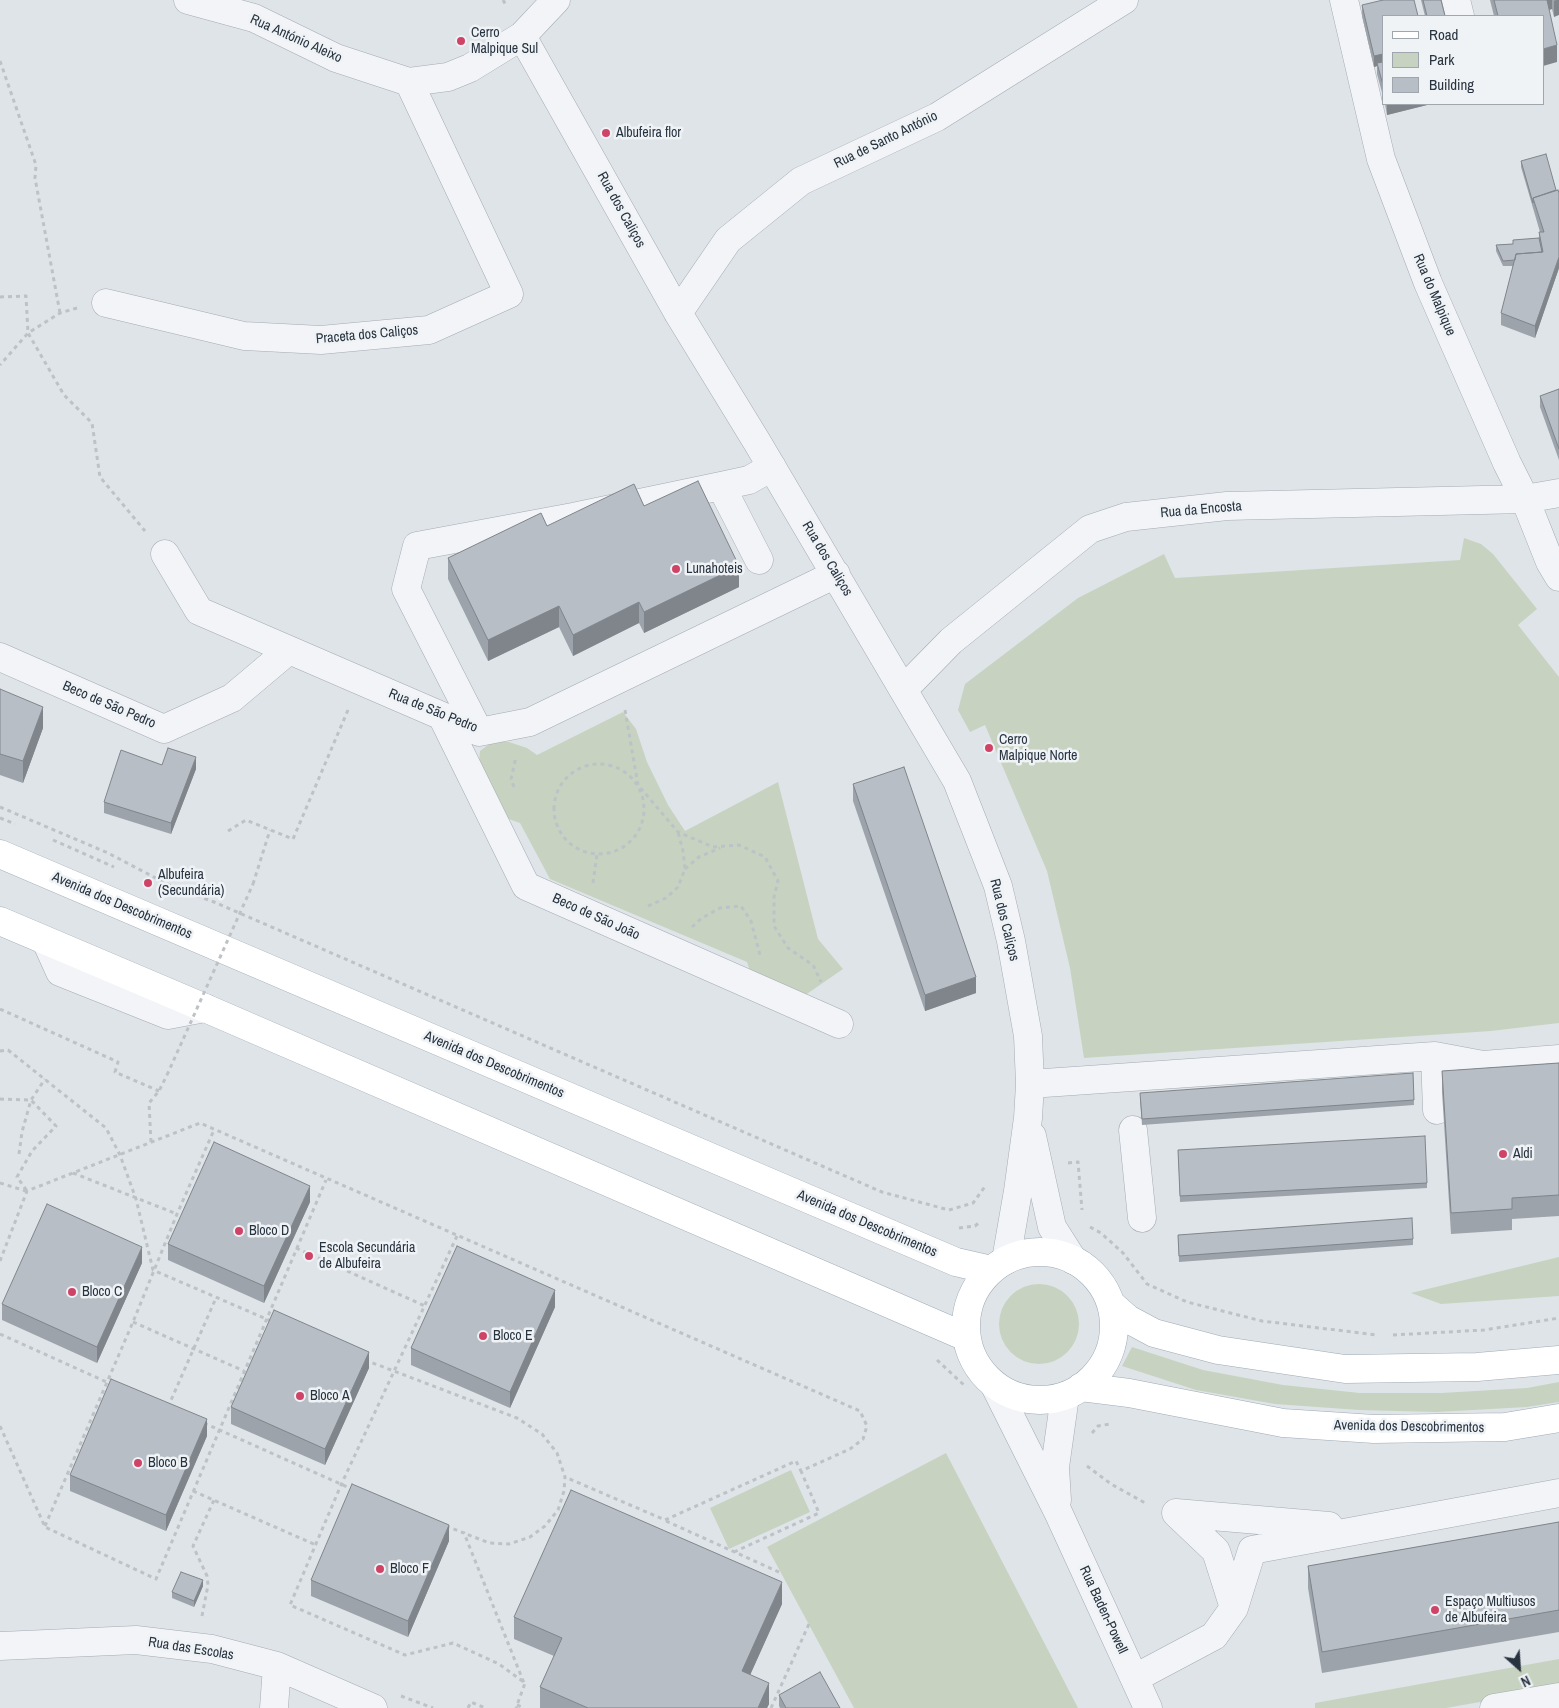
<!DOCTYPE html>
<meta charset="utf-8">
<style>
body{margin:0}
#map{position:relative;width:1559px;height:1708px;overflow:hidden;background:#dfe4e9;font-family:"Archivo Narrow",sans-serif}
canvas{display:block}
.legend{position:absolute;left:1382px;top:15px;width:162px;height:90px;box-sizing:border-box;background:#eff3f6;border:1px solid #9fa6ad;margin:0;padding:6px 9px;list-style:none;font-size:15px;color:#283340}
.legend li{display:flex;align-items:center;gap:10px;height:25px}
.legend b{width:25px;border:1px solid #9fa6ad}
.north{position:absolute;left:1494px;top:1643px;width:50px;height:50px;-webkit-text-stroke:4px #eff3f6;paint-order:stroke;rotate:154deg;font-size:14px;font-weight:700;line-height:20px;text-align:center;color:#283340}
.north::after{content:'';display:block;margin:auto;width:18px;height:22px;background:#283340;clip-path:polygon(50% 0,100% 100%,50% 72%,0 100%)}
</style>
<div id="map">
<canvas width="1559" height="1708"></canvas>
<ul class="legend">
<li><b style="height:6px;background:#fff"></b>Road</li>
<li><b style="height:14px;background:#c7d3c0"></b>Park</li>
<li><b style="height:14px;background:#b7bec6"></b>Building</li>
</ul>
<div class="north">N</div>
</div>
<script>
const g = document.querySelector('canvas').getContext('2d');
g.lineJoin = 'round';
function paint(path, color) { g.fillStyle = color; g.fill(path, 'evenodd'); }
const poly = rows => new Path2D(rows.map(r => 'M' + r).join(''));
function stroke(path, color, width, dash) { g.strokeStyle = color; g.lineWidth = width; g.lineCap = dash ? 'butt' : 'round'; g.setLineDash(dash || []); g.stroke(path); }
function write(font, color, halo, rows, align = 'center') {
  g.font = font + ' "Archivo Narrow",sans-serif'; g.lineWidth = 5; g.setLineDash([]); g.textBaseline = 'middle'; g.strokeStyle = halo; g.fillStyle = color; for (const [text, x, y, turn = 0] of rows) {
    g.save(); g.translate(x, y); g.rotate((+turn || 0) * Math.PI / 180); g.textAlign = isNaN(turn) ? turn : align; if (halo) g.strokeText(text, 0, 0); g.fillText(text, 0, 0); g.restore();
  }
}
paint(poly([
 [1464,538,1481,544,1493,554,1537,609,1518,625,1559,677,1559,1023,1491,1031,1084,1058,1070,968,1047,871,985,725,970,732,958,710,965,684,1078,598,1164,554,1175,578,1460,560],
 [623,712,636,729,647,762,668,805,685,831,778,782,818,939,843,969,801,998,752,977,747,962,550,879,520,823,503,817,478,775,480,751,492,742,509,742,527,748,537,755],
 [1559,1257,1559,1296,1441,1304,1411,1293],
 '999 1324a40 40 0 1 1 80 0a40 40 0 1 1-80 0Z',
 [1132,1347,1203,1370,1283,1385,1360,1393,1441,1393,1527,1388,1559,1382,1559,1402,1527,1407,1437,1412,1359,1410,1275,1404,1196,1390,1122,1366],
 [946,1453,1078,1708,854,1708,767,1547],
 [791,1470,810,1512,729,1549,710,1508],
 [1559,1659,1559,1688,1446,1708,1315,1708,1315,1703]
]), '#c7d3c0');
const minor = poly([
 [188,0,254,18,336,58,409,82,448,77,470,68,522,36,556,0],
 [1344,0,1381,159,1428,283,1507,463,1525,499,1550,562,1559,577],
 [1456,0,1460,16],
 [522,36,678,313,757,442,957,781,998,886,1011,941,1028,1036,1030,1084,1028,1118,1018,1191,1006,1260],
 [106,303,244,336,321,340,429,330,509,294,409,82],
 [678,313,728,240,801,181,937,117,1124,0],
 [721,486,759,560],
 [165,554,199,611,479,732,530,722,836,574],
 [0,657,164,729,232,698,289,650],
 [904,689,951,641,1090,529,1126,517,1227,506,1525,499,1559,493],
 [442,716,526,886,839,1024],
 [479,732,406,589,417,546,573,517,721,486,749,480,772,467],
 [46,941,60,972,168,1015,205,1008],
 [1435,1056,1437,1110],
 [1030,1084,1435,1056,1483,1065,1559,1059],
 [1133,1130,1142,1218],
 [1032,1136,1052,1227,1073,1260],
 [995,1386,1058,1512,1148,1708],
 [1057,1500,1055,1467,1065,1396],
 [1234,1608,1216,1551,1176,1513,1329,1526],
 [0,1646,136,1640,212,1649,277,1666,373,1708],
 [1135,1678,1214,1636,1234,1608,1252,1550,1559,1493],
 [274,1708,277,1666],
 [1494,1708,1559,1697]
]);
const major = poly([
 [0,854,956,1262,991,1270],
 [0,921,205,1008,966,1337],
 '966 1326a74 74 0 1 1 148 0a74 74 0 1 1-148 0Z',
 [1111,1304,1128,1319,1154,1333,1218,1350,1345,1369,1477,1367,1559,1360],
 [1081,1387,1129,1393,1283,1423,1374,1429,1505,1427,1559,1418]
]);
stroke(minor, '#a4abb3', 29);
stroke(major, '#9faab4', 29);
stroke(poly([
 [503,0,507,7],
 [0,61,36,165,35,178,60,313],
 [0,297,26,296,28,333,0,365],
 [77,308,60,313,28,333,64,395,92,423,100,477,145,531],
 [625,710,638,785,678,832,713,847,739,845,765,857,778,881,774,897,774,926,788,948,813,965,821,982],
 '554 809a45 45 0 1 1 90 0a45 45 0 1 1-90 0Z',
 [514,787,511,779,516,757],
 [0,807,108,853,169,885,214,902,882,1192,949,1210,973,1203,986,1185],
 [0,818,15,824],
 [228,831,246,820,293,839,348,710],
 [53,840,114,867],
 [685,869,699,857,720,848],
 [593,883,597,854],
 [253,884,270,830],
 [648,906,666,898,678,887,685,869,683,851,678,832],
 [692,927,702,918,720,908,741,906,751,921,760,955],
 [0,1009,118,1062,115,1072,159,1091],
 [0,1051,8,1050,106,1128,120,1155,136,1199,153,1270,271,1321],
 [0,1099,31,1100,56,1126,32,1151,17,1177,27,1191],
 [151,1142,149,1103,159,1091,167,1075],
 [19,1154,22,1132,31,1100,45,1079],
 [1068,1163,1078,1162,1082,1210],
 [73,1173,177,1214],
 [0,1183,26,1191],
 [1090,1227,1101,1233,1123,1253,1147,1284,1187,1302,1262,1321,1377,1335],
 [959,1228,975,1226,981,1221],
 [457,1236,341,1485,290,1605,405,1655,453,1643,499,1664,525,1683,516,1708],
 [296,1248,425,1306],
 [0,1261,27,1191,200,1123,860,1411,867,1426,863,1439,850,1449,801,1471,796,1461,665,1520,565,1477],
 [133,1322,244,1371],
 [0,1334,111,1384],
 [1393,1335,1484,1330,1559,1318],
 [365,1360,517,1418,542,1434,557,1453,565,1477,564,1491,558,1510,545,1526,530,1537,509,1544,489,1543,464,1533],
 [937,1360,965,1386],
 [168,1407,216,1298],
 [204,1423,354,1490],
 [0,1426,45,1527,156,1579,326,1180],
 [1092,1433,1098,1426,1110,1424],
 [1087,1466,1111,1484,1147,1504],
 [193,1491,316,1545],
 [666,1521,781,1573],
 [45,1526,133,1322,177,1214,214,1130],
 [446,1526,464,1533,524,1683],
 [734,1552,819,1513,801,1471],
 [202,1616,208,1585,207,1576,193,1546,214,1500],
 [401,1696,433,1708],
 [517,1705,524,1708],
 [468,1708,471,1702,485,1708],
 [771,1708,809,1624]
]), '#bdc2c7', 3, [4, 4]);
stroke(minor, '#f2f4f7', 28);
stroke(major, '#fff', 28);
stroke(poly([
 [167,1075,253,884]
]), '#bdc2c7', 3, [4, 4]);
paint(poly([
 [1421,0,1441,0,1445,16,1425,16],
 [1490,0,1559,0,1554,17,1552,9,1549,10,1557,62,1543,16,1494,16],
 [1362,5,1383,16,1383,96,1377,74,1377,66,1374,67,1362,16],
 [1385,104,1431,104,1387,115],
 [1521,161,1556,190,1559,193,1559,268,1535,338,1501,325,1501,313,1513,266,1503,266,1496,251,1496,245,1513,244,1513,240,1539,238,1539,232,1540,232,1521,167],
 [1559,389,1559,460,1540,407,1540,396],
 [644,506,739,587,644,633,639,623,573,656,559,627,488,661,448,579,448,558,547,526],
 [0,689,43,728,23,783,0,775],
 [162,765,196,769,171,834,104,813,104,802],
 [853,784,976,993,925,1011,853,801],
 [1559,1063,1559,1216,1512,1219,1512,1230,1451,1234,1442,1092,1442,1071],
 [1413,1073,1414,1105,1142,1125,1140,1099],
 [1178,1150,1427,1183,1427,1188,1180,1202],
 [310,1202,264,1303,168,1260,168,1244],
 [1178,1235,1413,1239,1413,1245,1179,1262],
 [142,1263,97,1363,2,1320,2,1304],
 [555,1307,510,1408,411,1365,411,1348],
 [369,1368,325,1465,231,1424,231,1407],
 [207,1436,166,1531,70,1491,70,1475],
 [1559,1522,1559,1632,1322,1673,1308,1588,1308,1566],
 [449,1541,408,1637,311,1596,311,1580],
 [203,1586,194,1607,172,1598,172,1592],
 [782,1604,750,1675,769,1704,767,1708,540,1708,540,1687,554,1656,514,1639,514,1617],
 [779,1695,840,1708,780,1708,779,1706]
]), '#9da3aa');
paint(poly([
 [1545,0,1552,0,1552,9,1545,11],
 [1556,0,1559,0,1559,15,1554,17,1554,1],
 [1557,45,1557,62,1543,66,1543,49],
 [1383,54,1383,65,1377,63,1377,66,1374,67,1374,56],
 [1387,104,1431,104,1387,115],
 [1559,257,1559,268,1535,338,1535,326],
 [739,566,739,587,644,633,644,612],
 [639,602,639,623,573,656,573,635],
 [559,606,559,627,488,661,488,640],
 [43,707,43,728,23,783,23,761],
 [196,757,196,769,171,834,171,823],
 [976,977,976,993,925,1011,925,995],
 [310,1186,310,1202,264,1303,264,1286],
 [142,1247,142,1263,97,1363,97,1347],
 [555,1290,555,1307,510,1408,510,1392],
 [369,1352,369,1368,325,1465,325,1449],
 [207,1419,207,1436,166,1531,166,1515],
 [449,1525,449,1541,408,1637,408,1621],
 [203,1580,203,1586,194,1607,194,1601],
 [782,1582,782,1604,742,1693,742,1671],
 [769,1683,769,1704,767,1708,758,1708]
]), '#80858b');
const building = poly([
 [1383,0,1414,0,1418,16,1383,16,1383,54,1374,56,1362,5,1383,0],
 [1423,0,1441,0,1445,16,1427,16,1423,0],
 [1494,0,1547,0,1557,45,1543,49,1543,16,1498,16,1494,0],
 [1383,62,1383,85,1377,63,1383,62],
 [1546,154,1556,190,1533,198,1533,203,1521,161,1546,154],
 [1558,190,1559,193,1559,257,1535,326,1501,313,1516,254,1543,252,1539,232,1544,232,1533,198,1558,190],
 [1539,238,1542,252,1516,254,1515,260,1503,261,1496,245,1513,244,1513,240,1539,238],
 [1559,389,1559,449,1540,396,1559,389],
 [698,481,739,566,644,612,639,602,573,635,559,606,488,640,448,558,541,513,547,526,634,484,644,506,698,481],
 [0,689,43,707,23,761,0,754,0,689],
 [168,748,196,757,171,823,104,802,121,750,162,765,168,748],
 [904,767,976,977,925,995,853,784,904,767],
 [1559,1063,1559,1195,1512,1198,1512,1209,1451,1213,1442,1071,1559,1063],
 [1413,1073,1414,1100,1142,1119,1140,1093,1413,1073],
 [1425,1136,1427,1183,1180,1196,1178,1150,1425,1136],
 [214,1142,310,1186,264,1286,168,1244,214,1142],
 [47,1204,142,1247,97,1347,2,1304,47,1204],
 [1412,1218,1413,1239,1179,1256,1178,1235,1412,1218],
 [457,1246,555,1290,510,1392,411,1348,457,1246],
 [274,1310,369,1352,325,1449,231,1407,274,1310],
 [111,1379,207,1419,166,1515,70,1475,111,1379],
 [352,1484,449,1525,408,1621,311,1580,352,1484],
 [571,1490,782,1582,742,1671,769,1683,758,1708,588,1708,540,1687,562,1638,514,1617,571,1490],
 [1559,1522,1559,1610,1322,1652,1308,1566,1559,1522],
 [181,1572,203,1580,194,1601,172,1592,181,1572],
 [820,1672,840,1708,786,1708,779,1695,820,1672]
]);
paint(building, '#b7bec6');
stroke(building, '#80858b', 1);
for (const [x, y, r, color] of [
 [461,41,5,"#cf4367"],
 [606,133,5,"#cf4367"],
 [676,569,5,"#cf4367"],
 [989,748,5,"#cf4367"],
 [148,883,5,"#cf4367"],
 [1503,1154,5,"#cf4367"],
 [239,1231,5,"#cf4367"],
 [309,1256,5,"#cf4367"],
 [72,1292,5,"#cf4367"],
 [483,1336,5,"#cf4367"],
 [300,1396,5,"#cf4367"],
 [138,1463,5,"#cf4367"],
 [380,1569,5,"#cf4367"],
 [1435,1610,5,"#cf4367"]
]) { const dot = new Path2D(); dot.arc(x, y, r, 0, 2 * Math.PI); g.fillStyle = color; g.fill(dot); stroke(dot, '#eff3f6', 2); }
write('14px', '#283340', '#eff3f6', [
 ["Cerro",471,33],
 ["Malpique Sul",471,49],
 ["Albufeira flor",616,133],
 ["Lunahoteis",686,569],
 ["Cerro",999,740],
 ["Malpique Norte",999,756],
 ["Albufeira",158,875],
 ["(Secundária)",158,891],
 ["Aldi",1513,1154],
 ["Bloco D",249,1231],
 ["Escola Secundária",319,1248],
 ["de Albufeira",319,1264],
 ["Bloco C",82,1292],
 ["Bloco E",493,1336],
 ["Bloco A",310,1396],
 ["Bloco B",148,1463],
 ["Bloco F",390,1569],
 ["Espaço Multiusos",1445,1602],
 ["de Albufeira",1445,1618]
], 'left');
write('14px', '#283340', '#eff3f6', [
 ["Rua António Aleixo",296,39,24],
 ["Rua de Santo António",886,140,-26],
 ["Rua dos Caliços",621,210,61],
 ["Rua do Malpique",1434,295,67],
 ["Praceta dos Caliços",367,335,-5],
 ["Rua da Encosta",1201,510,-5],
 ["Rua dos Caliços",827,559,59],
 ["Beco de São Pedro",109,705,23],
 ["Rua de São Pedro",433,711,22],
 ["Avenida dos Descobrimentos",122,906,23],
 ["Beco de São João",596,917,24],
 ["Rua dos Caliços",1004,920,76],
 ["Avenida dos Descobrimentos",494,1065,23],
 ["Avenida dos Descobrimentos",867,1224,23],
 ["Avenida dos Descobrimentos",1409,1427,1],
 ["Rua Baden-Powell",1103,1610,65],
 ["Rua das Escolas",191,1649,9]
]);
</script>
